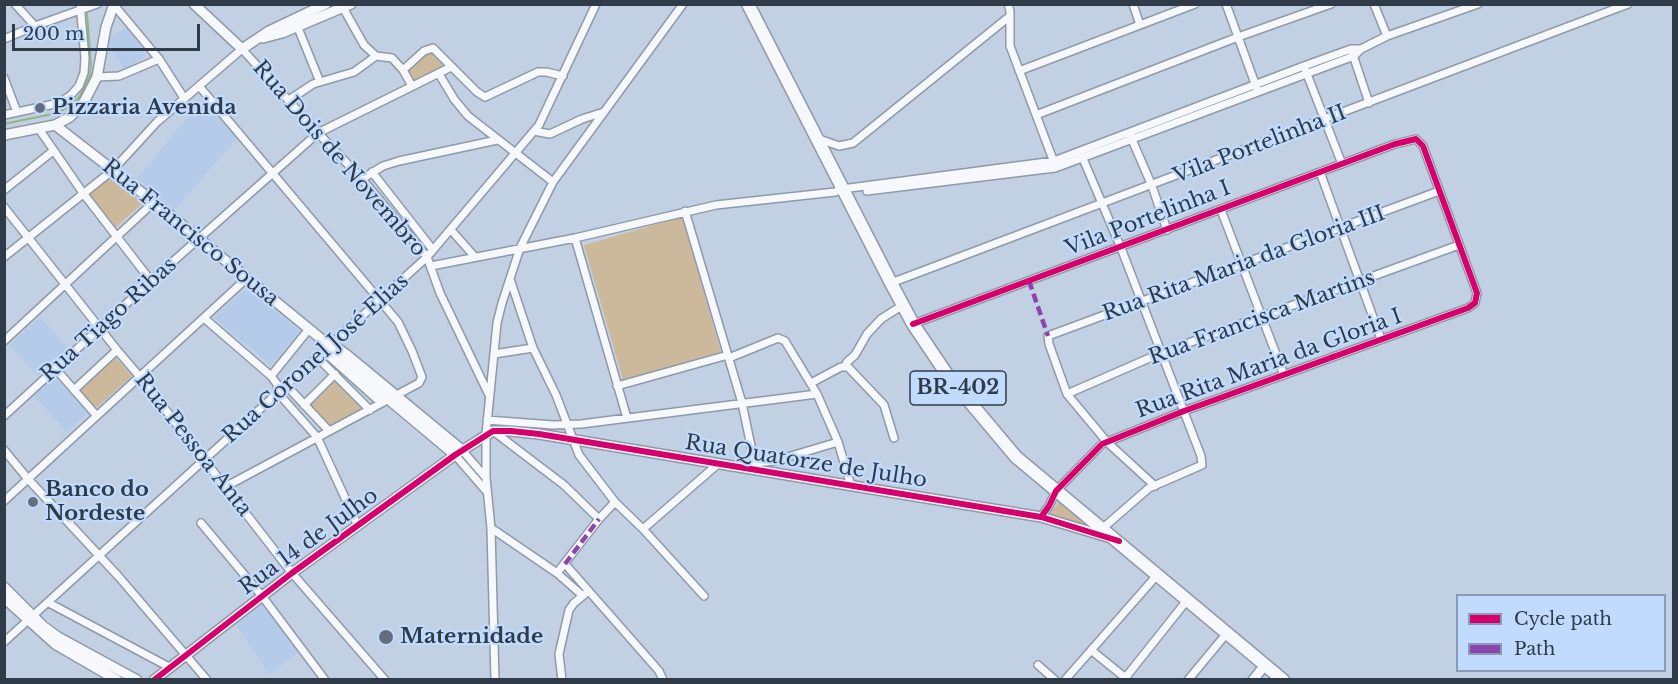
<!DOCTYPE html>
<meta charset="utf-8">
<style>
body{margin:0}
#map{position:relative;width:1678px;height:684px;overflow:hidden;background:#c2d0e3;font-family:"Libre Baskerville",serif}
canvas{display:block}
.frame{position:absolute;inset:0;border:6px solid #303b49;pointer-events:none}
.legend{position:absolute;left:1456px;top:594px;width:210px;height:78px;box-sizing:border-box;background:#c1dbff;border:2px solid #879bb6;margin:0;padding:8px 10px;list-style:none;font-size:18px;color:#303b49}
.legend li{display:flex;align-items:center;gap:12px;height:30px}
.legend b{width:30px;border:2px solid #879bb6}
.scale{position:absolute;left:12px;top:24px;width:188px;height:27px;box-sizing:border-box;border:3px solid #303b49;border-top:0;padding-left:8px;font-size:18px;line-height:21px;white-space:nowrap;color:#303b49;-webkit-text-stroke:4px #c1dbff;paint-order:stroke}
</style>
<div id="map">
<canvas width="1678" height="684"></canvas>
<div class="frame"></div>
<ul class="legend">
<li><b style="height:8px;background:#d6006c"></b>Cycle path</li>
<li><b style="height:8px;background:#8e44ad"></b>Path</li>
</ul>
<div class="scale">200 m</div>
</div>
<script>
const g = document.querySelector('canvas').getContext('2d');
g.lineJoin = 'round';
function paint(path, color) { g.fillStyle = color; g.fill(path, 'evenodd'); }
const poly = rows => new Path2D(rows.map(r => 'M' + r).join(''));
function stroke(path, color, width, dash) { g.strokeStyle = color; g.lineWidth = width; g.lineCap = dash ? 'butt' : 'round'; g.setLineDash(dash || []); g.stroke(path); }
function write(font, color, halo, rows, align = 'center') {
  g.font = font + ' "Libre Baskerville",serif'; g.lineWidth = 4.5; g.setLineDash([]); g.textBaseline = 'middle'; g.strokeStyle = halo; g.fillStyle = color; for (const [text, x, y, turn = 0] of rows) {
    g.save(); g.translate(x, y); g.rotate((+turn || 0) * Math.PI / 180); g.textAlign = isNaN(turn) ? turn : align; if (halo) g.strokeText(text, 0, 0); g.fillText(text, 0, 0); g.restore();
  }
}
paint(poly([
 [127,27,146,56,125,70,106,41],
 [203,99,237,138,175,210,137,178],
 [246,288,300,331,272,366,214,318],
 [40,317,68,348,38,376,9,345],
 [55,376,88,413,67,432,34,396],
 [259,602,299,652,269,674,235,623]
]), '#b4cbea');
paint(poly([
 [431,50,446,67,414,81,408,70],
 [109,176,143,203,115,228,88,193],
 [682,217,721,352,623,380,584,245],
 [115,357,132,376,95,409,78,390],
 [335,380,362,408,329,427,309,405],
 [1059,499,1097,530,1049,514,1057,505]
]), '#ccb89a');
stroke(poly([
 [4,124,57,113,70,106,80,96,90,75,91,65,87,13]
]), '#8eb983', 2);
const street = poly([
 [15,4,35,26],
 [341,4,364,45,376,56,392,58,403,70,412,86],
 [1008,4,1010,11,1010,46,1055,165],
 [1133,4,1140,25],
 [1226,4,1257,89],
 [1374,4,1387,36],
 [114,5,159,59,184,98],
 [296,23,320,82],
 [4,39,35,26,97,4],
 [1352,52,1369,103],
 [1305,69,1342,164],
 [403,70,424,51,433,48,477,92,485,97,538,72,546,72,563,76],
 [1019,71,1195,4],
 [439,74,454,99,468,116,553,182],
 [97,77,119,76,159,59],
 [4,78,17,112],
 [199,86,398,322,412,351,422,377,419,383,225,487],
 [289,100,313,84,354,72,376,56],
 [4,115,59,103,70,96,79,86,84,73,85,58,80,4],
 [1036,115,1238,37,1331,4],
 [39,129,83,193,151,281],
 [534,131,550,134,582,119,604,112],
 [1130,135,1152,186,1167,230],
 [819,139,839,146,853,143,1010,16],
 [1081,154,1121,248,1201,456,1202,465,1149,488,1103,528],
 [372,172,433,250],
 [1320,172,1381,339],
 [362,179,383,166,399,161,497,140],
 [4,190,53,151],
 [867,191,1055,168,1354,56,1361,49,1387,36,1478,4],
 [4,207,117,350,140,377,292,573,385,680],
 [1221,210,1284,375],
 [685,211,742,403,756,470],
 [451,230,475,257],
 [575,238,627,418],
 [4,257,113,170,157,122,242,49,318,133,362,179,427,257,440,293,489,395],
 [431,266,575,238,716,205,835,192,842,189,1054,161,1304,66,1351,49,1361,49],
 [510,279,533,348,556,395,579,455,615,502,643,529,704,596],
 [891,283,1628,4],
 [204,318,271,376,277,384,278,393,317,437,358,526],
 [913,324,1395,144,1416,139,1423,146,1477,293,1475,303,1468,308,1184,411,1102,444,1056,491,1049,506,1041,517],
 [4,341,154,202],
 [323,351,381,403],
 [494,354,533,348],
 [317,357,370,410],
 [729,358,778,338,785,341,817,394,838,442,851,486],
 [845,366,847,362,855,355,867,334,881,319,903,305],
 [55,368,96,415],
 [271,376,309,329],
 [811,383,841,367,848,367,884,405,894,438],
 [283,385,286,385,329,431],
 [617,386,728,355],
 [74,390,117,350],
 [1067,394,1161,353,1459,245],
 [304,405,335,374],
 [4,416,151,281,318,133,451,67],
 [487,420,553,425,581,424,817,394],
 [493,431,564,485,599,519],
 [4,450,28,479,119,577,207,680],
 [462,450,486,478],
 [455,455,487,492],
 [755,463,774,461,838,442],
 [1155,486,1107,442,1067,394,1049,344,1048,336,1439,191],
 [4,501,246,279],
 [201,523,262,596,325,680],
 [491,528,557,573,583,596],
 [643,529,718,464],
 [565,564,659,671,663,680],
 [557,573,599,519,615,502],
 [49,603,169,667],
 [4,642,427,257,539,125,596,4],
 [1091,650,1128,680],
 [1038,665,1055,680],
 [1126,677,1188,599],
 [495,680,491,528,486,478,486,434,497,323,502,303,520,248,553,182,683,4],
 [562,680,559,654,569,610,574,603,585,594],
 [1065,680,1158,574],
 [1188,680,1227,633]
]);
const secondary = poly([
 [194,4,242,49,269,31,326,4],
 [263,38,282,33,351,4],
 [55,125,154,202,325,342,331,343,347,355,462,450],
 [4,135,55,125,70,117,84,102,97,77,106,27,114,4],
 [325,342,327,348,455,455],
 [4,587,43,626,58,637,137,680],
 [4,598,55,644,117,680],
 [154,680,292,573,455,455,493,431,511,431,539,434,1041,517,1111,538],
 [1253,680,1265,665]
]);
const highway = poly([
 [748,4,891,283,913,324,948,376,1016,457,1283,680]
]);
stroke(street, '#8f9aa8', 10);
stroke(secondary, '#8f9aa8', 12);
stroke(highway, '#8f9aa8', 15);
stroke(street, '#f6f8fb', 7);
stroke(secondary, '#f6f8fb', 9);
stroke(highway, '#f6f8fb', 12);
stroke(poly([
 [1029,281,1048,336],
 [565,564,599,519]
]), '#8e44ad', 4.5, [9, 4.5]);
stroke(poly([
 [913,324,1395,144,1416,139,1423,146,1477,293,1475,303,1468,308,1184,411,1102,444,1056,491,1049,506,1041,517],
 [154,680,292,573,455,455,493,431,511,431,539,434,1041,517,1119,541]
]), '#d6006c', 6);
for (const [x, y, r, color] of [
 [40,108,6,"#636f7f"],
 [33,502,6,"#636f7f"],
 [386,637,8,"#636f7f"]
]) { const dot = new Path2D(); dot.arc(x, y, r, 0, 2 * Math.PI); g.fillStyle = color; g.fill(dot); stroke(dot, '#c1dbff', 2); }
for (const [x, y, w] of [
 [958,388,96]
]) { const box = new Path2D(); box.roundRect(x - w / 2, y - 17, w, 34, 4.5); g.fillStyle = '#c1dbff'; g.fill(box); stroke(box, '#303b49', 1.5); }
write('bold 20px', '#303b49', null, [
 ["BR-402",958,388]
]);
write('bold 21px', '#303b49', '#c1dbff', [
 ["Pizzaria Avenida",52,108],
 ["Banco do",45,490],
 ["Nordeste",45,514],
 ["Maternidade",400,637]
], 'left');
write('21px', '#303b49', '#c1dbff', [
 ["Vila Portelinha II",1260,145,-21],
 ["Rua Dois de Novembro",339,159,49],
 ["Vila Portelinha I",1148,219,-21],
 ["Rua Francisco Sousa",190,233,39],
 ["Rua Rita Maria da Gloria III",1244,264,-20],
 ["Rua Francisca Martins",1262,318,-20],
 ["Rua Tiago Ribas",109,320,-42],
 ["Rua Coronel José Elias",316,359,-42],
 ["Rua Rita Maria da Gloria I",1269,364,-20],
 ["Rua Pessoa Anta",193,445,52],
 ["Rua Quatorze de Julho",806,462,9],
 ["Rua 14 de Julho",309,542,-36]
]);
</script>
